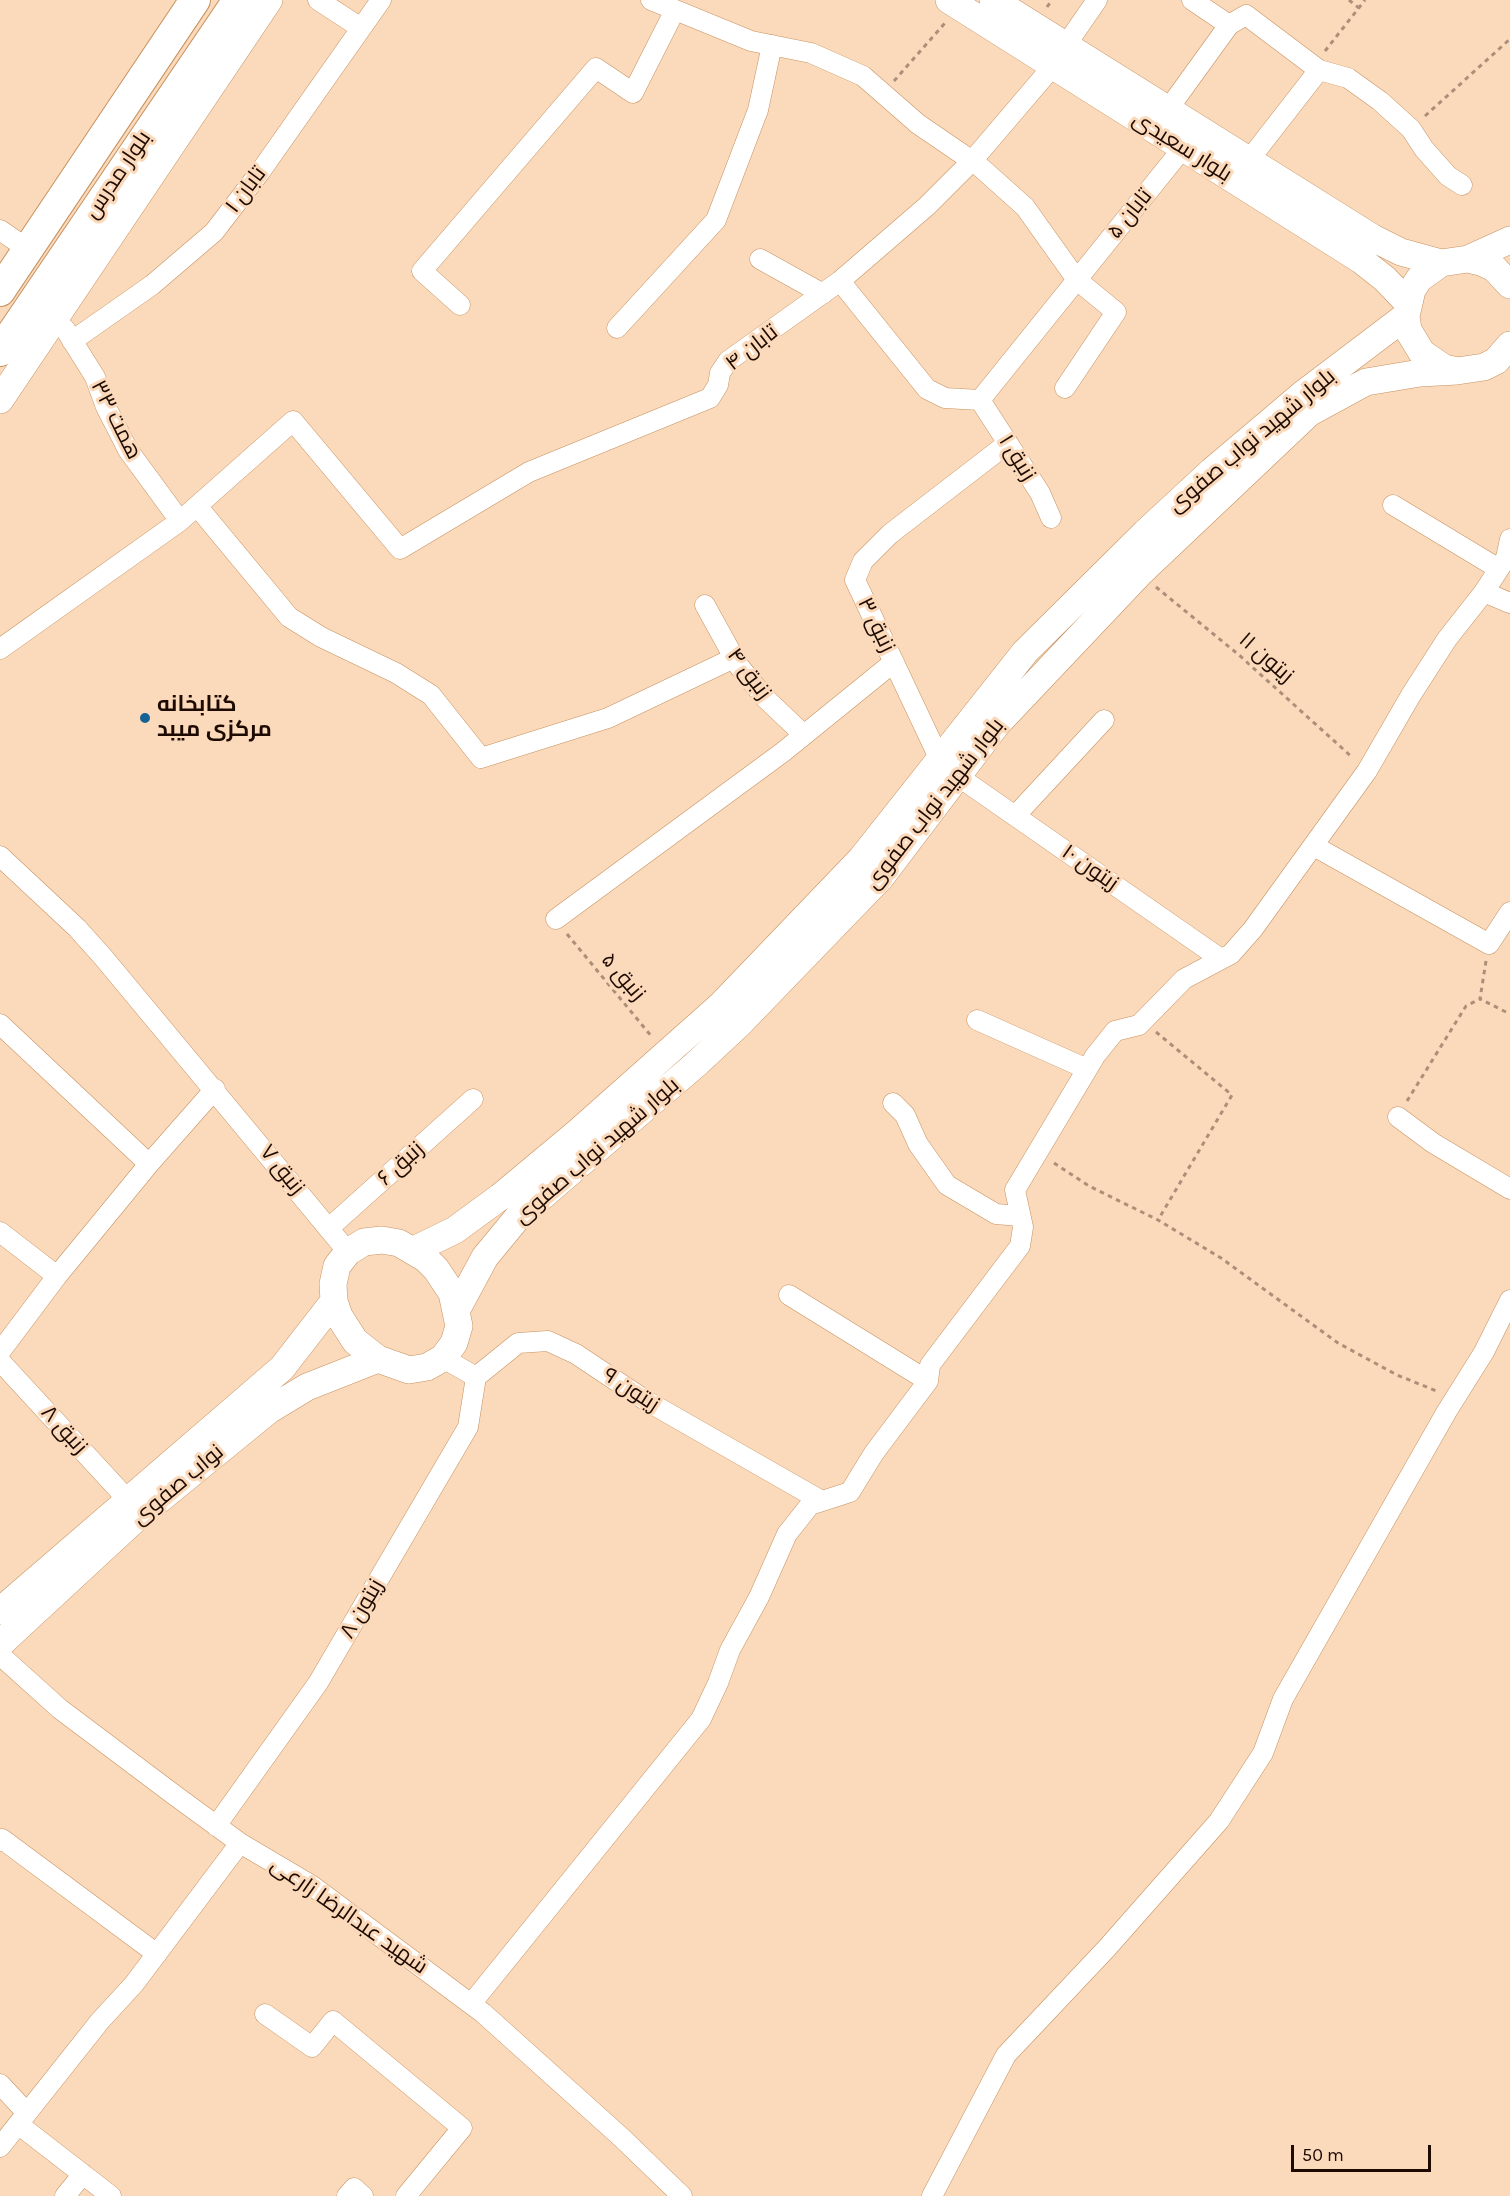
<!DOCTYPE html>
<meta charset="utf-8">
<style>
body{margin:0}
#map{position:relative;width:1510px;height:2196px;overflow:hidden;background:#fbd9bb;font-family:Karla,sans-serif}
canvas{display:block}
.scale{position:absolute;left:1291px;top:2145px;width:140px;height:27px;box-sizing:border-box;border:3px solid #1d0a00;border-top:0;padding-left:8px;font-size:18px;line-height:21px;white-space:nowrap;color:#1d0a00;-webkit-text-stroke:4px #fbd9bb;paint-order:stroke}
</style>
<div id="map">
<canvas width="1510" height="2196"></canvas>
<div class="scale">50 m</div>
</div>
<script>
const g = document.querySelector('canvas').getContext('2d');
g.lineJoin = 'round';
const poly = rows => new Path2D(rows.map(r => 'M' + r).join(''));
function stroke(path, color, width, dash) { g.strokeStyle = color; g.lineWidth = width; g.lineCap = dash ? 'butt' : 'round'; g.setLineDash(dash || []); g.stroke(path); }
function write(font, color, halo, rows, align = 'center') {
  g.font = font + ' Karla,Cairo,sans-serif'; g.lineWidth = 6; g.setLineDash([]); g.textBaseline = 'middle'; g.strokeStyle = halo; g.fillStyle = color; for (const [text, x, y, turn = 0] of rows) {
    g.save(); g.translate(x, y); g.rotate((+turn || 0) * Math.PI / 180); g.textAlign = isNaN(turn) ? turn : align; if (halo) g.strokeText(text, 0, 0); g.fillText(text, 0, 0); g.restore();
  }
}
const street = poly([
 [318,0,361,28],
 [651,0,751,41,811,53,863,76,918,124,978,165,1025,207,1077,280,1116,312,1065,388],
 [1192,0,1229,25,1246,15,1319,70,1348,78,1380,101,1411,129,1424,149,1448,176,1462,185],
 [1066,45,1097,0],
 [1169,108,1229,25],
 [1249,160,1319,70],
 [0,230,16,241],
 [760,259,823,294],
 [840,281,927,389,945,398,980,400],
 [460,305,422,271,596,68,633,93,675,10],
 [617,328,716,220,758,110,772,45],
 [65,329,95,377,106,407,128,450,180,521],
 [72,341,152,285,214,232,260,172,381,0],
 [980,400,1183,148],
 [980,400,1040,493,1051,518],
 [1393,505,1499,569],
 [197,506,289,617,321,637,396,673,431,695,481,758,608,718,734,658],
 [1484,592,1510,603],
 [705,605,738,665,765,698,804,735],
 [0,649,180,521,293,421,400,549,529,472,710,398,718,385,720,373,728,361,840,281,927,206,972,161,1053,66],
 [940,760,855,580,863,561,890,534,1008,443],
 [959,777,1221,959],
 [1015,816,1104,720],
 [1314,846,1489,944,1510,912],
 [0,856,77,928,103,957,348,1252],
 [556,919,783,752,894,662],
 [977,1020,1087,1069],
 [0,1024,149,1164],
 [893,1103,905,1115,918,1144,947,1185,996,1214,1020,1216],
 [1398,1117,1433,1143,1510,1189],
 [329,1228,473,1099],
 [0,1232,57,1276],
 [789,1295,928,1381],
 [0,1352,57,1276,149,1164,215,1089],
 [443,1358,476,1377,518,1343,548,1341,576,1354,645,1400,820,1500],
 [0,1361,128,1500],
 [0,1655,60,1709,173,1794,240,1843,311,1885,483,2013,622,2138,682,2196],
 [216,1826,318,1683,468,1427,476,1377],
 [0,1841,2,1839,157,1954],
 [471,2004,701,1719,718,1683,730,1650,759,1597,787,1534,810,1505,850,1492,874,1453,928,1381,930,1365,1020,1246,1023,1227,1015,1190,1095,1056,1115,1031,1139,1025,1184,979,1231,954,1253,929,1367,771,1411,695,1447,639,1484,592,1506,558,1510,539],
 [265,2014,312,2047,333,2021,462,2128,406,2196],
 [0,2084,27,2113],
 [18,2124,111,2196],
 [0,2147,100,2021,134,1984,240,1843],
 [65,2196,83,2174],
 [347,2196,354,2188,363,2196],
 [932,2196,1006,2055,1107,1948,1219,1821,1263,1753,1283,1699,1447,1411,1484,1352,1510,1300]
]);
const secondary = poly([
 [949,0,1361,260,1385,279,1408,303],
 [993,0,1373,238,1401,252,1441,263],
 [1468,259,1510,240],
 [1510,285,1494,268,1481,262,1468,259,1441,263,1419,279,1412,290,1406,316,1408,330,1422,353,1444,368,1457,371,1484,367,1496,361,1510,345],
 [0,400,269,0],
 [382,1240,399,1243,426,1259,436,1269,452,1293,459,1326,454,1343,443,1358,427,1367,409,1370,378,1359,355,1341,339,1316,334,1301,333,1284,337,1266,348,1252,364,1242,382,1240],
 [414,1250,455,1230,500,1197,578,1132,721,1005,862,858,1025,652,1145,533,1212,471,1303,394,1406,316],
 [457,1309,485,1257,518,1217,695,1065,739,1024,881,877,997,724,1140,573,1309,413,1366,382,1420,373,1457,371],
 [0,1611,282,1368,334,1301],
 [0,1644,133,1521,269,1410,307,1387,378,1359]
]);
const primary = poly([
 [0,291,195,0],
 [0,351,238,0]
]);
stroke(street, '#c7925f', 21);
stroke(secondary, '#c7925f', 28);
stroke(primary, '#c7925f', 32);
stroke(poly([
 [1349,0,1359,8],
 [1047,7,1052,0],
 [1325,51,1365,0],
 [894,81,945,23],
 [1425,116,1510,39],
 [1156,587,1239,655,1353,758],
 [567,934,652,1037],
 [1486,961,1480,999,1510,1014],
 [1156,1032,1232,1095,1158,1220],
 [1407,1101,1466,1006,1480,999],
 [1054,1163,1089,1186,1158,1220,1221,1258,1338,1343,1397,1375,1439,1392]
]), '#ac8f79', 3, [4.5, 4.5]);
stroke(street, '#fff', 20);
stroke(secondary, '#fff', 27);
stroke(primary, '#fff', 30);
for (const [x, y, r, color] of [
 [145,718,6,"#166295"]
]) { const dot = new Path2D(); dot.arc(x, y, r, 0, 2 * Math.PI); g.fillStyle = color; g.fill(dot); stroke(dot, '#fbd9bb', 2); }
write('22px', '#1d0a00', '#fbd9bb', [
 ["بلوار سعیدی",1182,147,32],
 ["بلوار مدرس",118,175,-56],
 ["تابان ۱",246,190,-53],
 ["تابان ۵",1130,214,-51],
 ["تابان ۴",752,348,-38],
 ["همت ۳۳",116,420,63],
 ["بلوار شهید نواب صفوی",1252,441,-40],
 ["زنبق ۱",1017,458,58],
 ["زنبق ۳",876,625,64],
 ["زیتون ۱۱",1266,658,41],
 ["زنبق ۴",749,674,53],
 ["بلوار شهید نواب صفوی",935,804,-52],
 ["زیتون ۱۰",1090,868,35],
 ["زنبق ۵",623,977,50],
 ["بلوار شهید نواب صفوی",597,1151,-41],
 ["زنبق ۶",401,1164,-42],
 ["زنبق ۷",282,1170,51],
 ["زیتون ۹",631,1390,33],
 ["زنبق ۸",64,1430,48],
 ["نواب صفوی",178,1485,-40],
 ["زیتون ۸",362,1609,-60],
 ["شهید عبدالرضا زارعی",349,1916,35]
]);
write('bold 22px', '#1d0a00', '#fbd9bb', [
 ["کتابخانه",157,705],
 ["مرکزی میبد",157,730]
], 'left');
</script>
